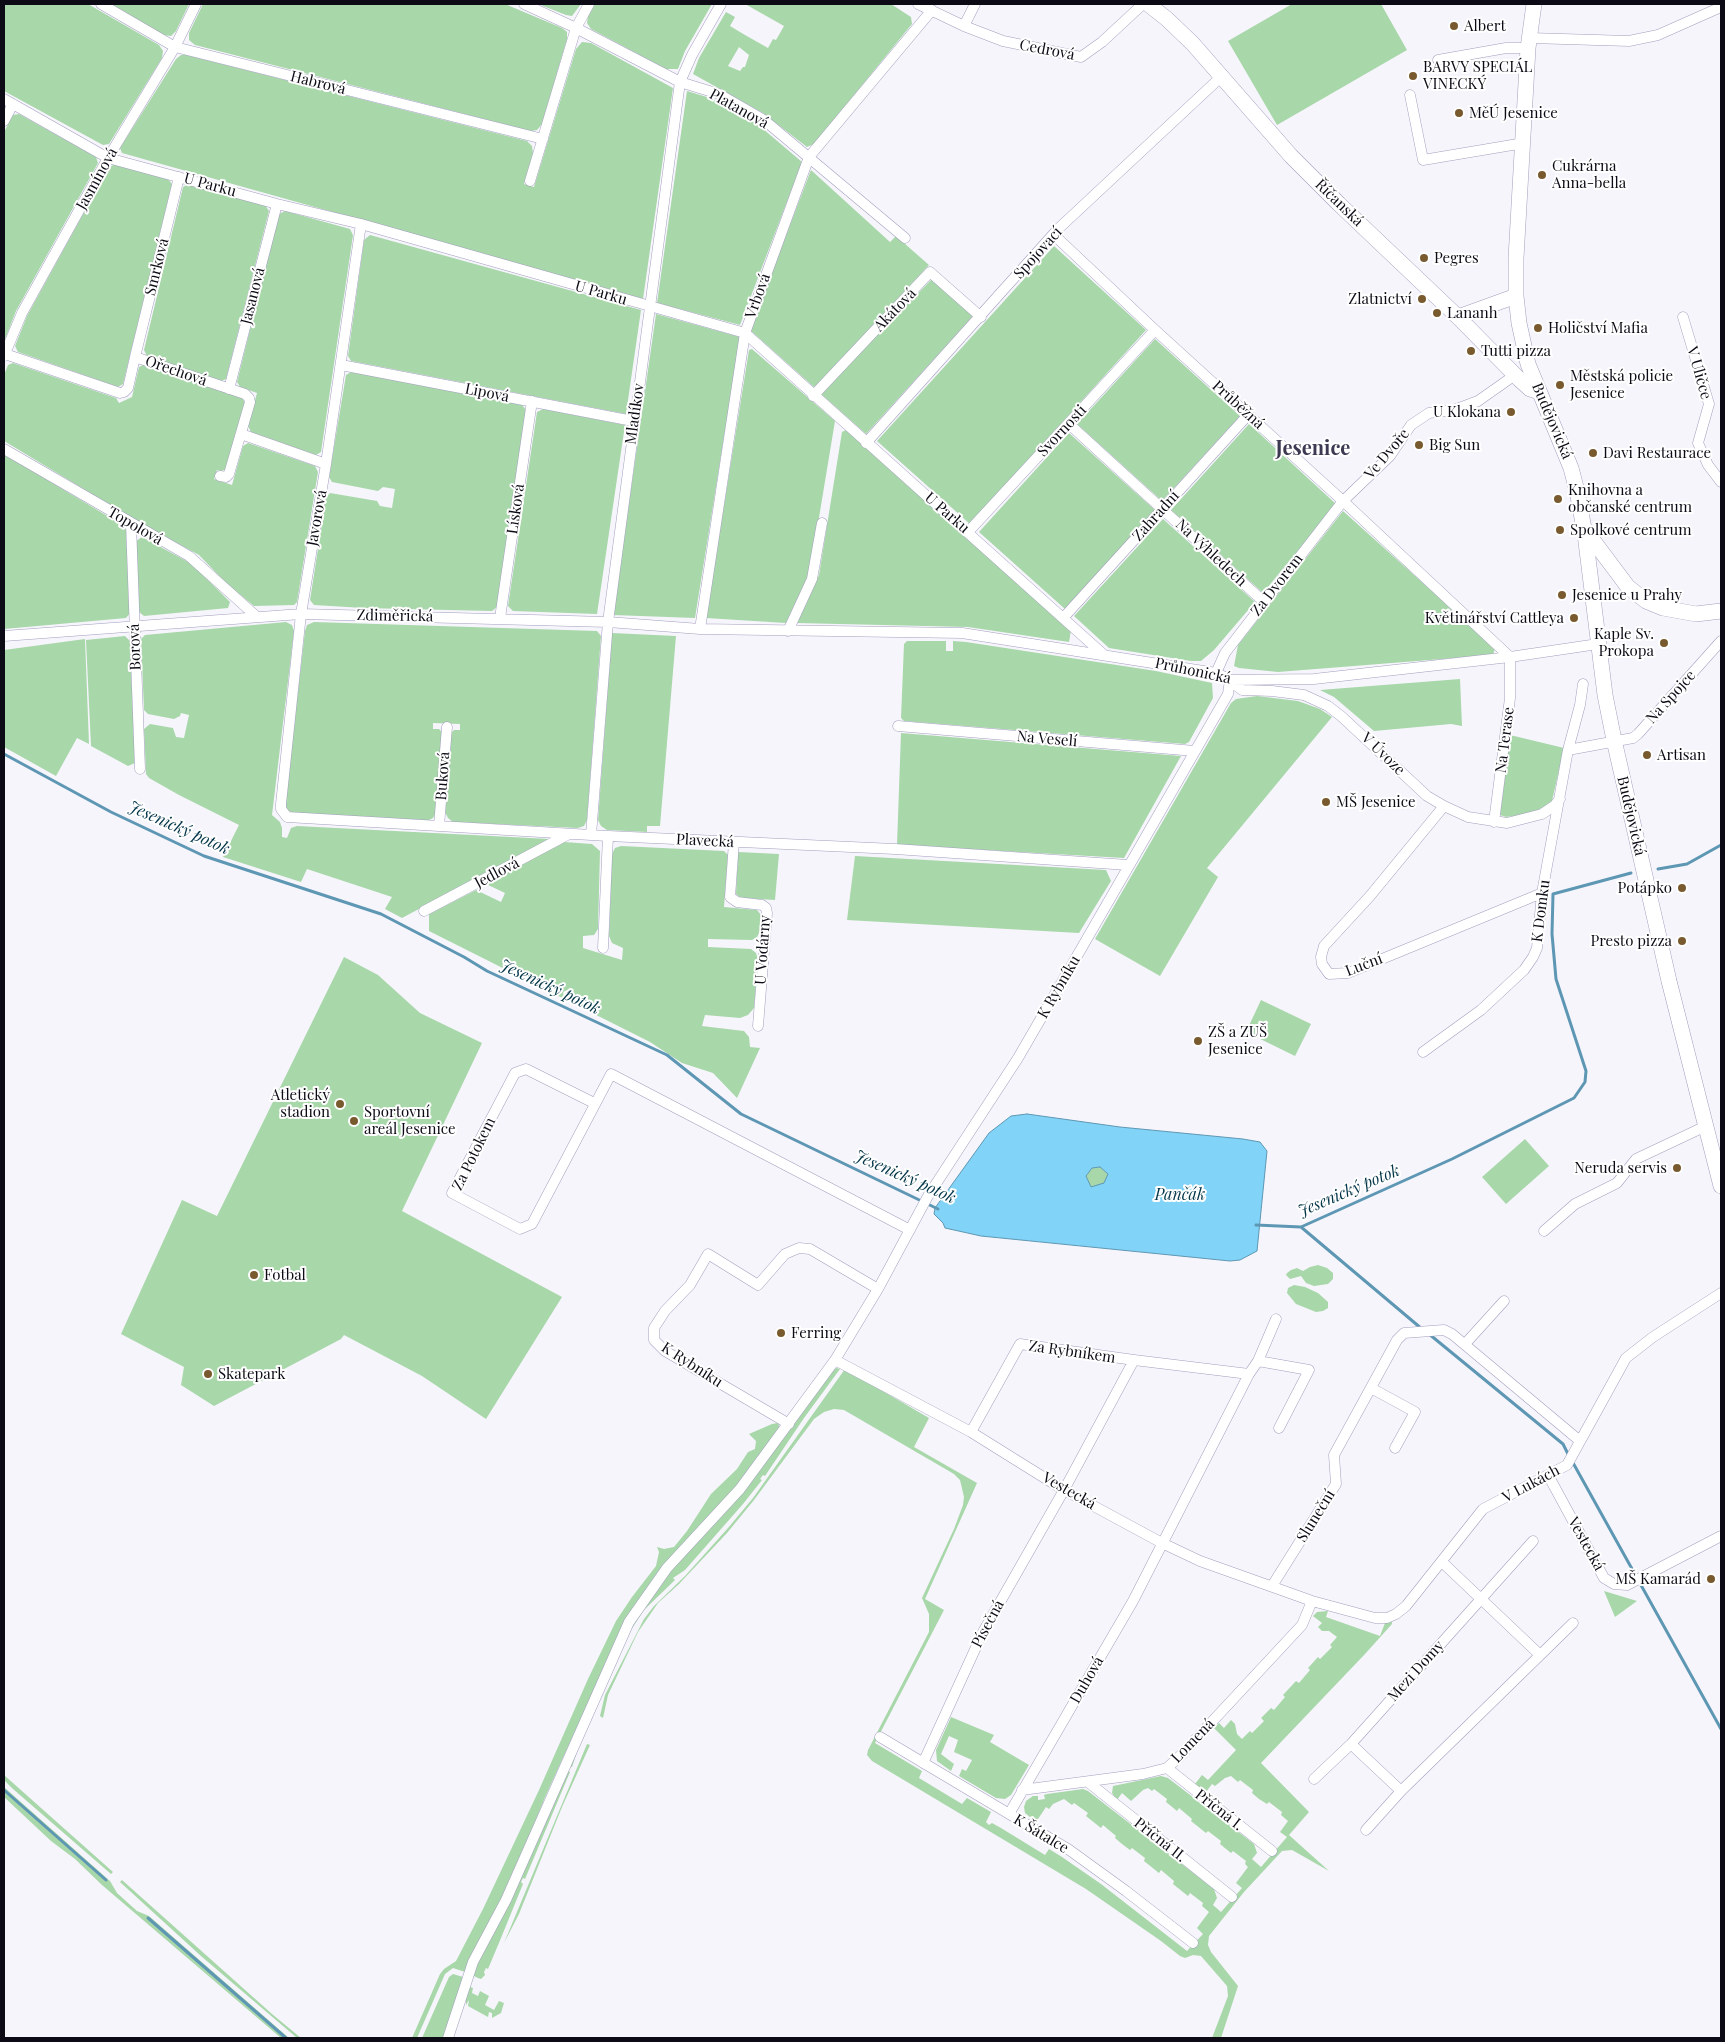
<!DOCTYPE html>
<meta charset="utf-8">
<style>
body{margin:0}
#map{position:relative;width:1725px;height:2042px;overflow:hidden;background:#f6f5fc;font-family:"Playfair Display",serif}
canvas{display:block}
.frame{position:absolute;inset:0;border:5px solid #0c0a14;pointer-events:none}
</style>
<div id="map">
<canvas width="1725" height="2042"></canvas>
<div class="frame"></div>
</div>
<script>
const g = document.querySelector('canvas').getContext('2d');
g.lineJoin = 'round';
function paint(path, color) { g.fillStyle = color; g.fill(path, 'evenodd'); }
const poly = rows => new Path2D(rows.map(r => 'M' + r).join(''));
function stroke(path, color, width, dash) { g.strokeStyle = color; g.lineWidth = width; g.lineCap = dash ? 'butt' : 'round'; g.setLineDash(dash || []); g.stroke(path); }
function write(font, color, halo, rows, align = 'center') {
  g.font = font + ' "Playfair Display",serif'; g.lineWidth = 4; g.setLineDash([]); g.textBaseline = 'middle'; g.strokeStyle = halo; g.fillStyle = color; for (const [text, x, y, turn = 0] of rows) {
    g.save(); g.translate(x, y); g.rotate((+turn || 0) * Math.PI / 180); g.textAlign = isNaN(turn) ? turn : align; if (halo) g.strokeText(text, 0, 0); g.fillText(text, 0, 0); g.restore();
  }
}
paint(poly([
 [4,4,88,4,159,45,163,51,162,58,109,144,103,145,4,91],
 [111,4,189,4,176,31,171,36,163,35],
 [203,4,505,4,562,28,567,32,567,39,542,124,537,130,531,131,195,45,189,40,189,33],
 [538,4,581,4,572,16,566,15],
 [594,4,712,4,685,51,678,69,666,69,591,29,587,23,588,16],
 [745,4,891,4,911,17,912,24,814,144,807,147,763,113,693,74,699,58,726,12,735,17,730,26,745,35,768,48,773,39,776,40,784,26],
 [739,47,749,55,745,67,743,67,740,71,728,66],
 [1292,4,1381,4,1407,50,1277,125,1228,41],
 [582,42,591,43,673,88,643,299,122,153,120,148,176,59,181,55,186,55,527,141,532,146,533,153,524,184,534,187,576,49],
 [687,91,717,100,756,123,802,162,740,325,657,303],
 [19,114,96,157,98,163,16,311,4,342,4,132,13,115],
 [116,164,168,179,172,184,123,384,118,387,18,352,15,346,27,316,109,167],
 [811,170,890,242,896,236,929,265,815,388,750,330],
 [188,184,265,205,269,211,226,379,221,381,147,356,144,350,183,187],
 [285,211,350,229,353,235,321,452,316,455,251,432,248,426,257,393,240,387,237,382,279,214],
 [370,235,641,310,626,414,351,361,348,356,364,240],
 [1054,246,1146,330,970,524,877,441],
 [932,279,973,316,866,434,820,393],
 [656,314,740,337,695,618,613,615],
 [1155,339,1240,416,1162,501,1077,424],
 [752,349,835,421,810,572,786,623,706,618,749,350],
 [13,363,116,398,119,403,132,397,139,367,145,364,242,398,245,403,227,469,221,471,217,470,214,479,232,485,243,446,248,443,315,466,318,472,297,602,294,605,254,606,226,583,199,555,140,523,4,441,4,375,8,365],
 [351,372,522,405,526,410,497,607,492,611,364,608,314,605,310,600,326,498,330,493,377,501,380,506,392,508,395,489,383,487,378,491,332,482,329,477,346,375],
 [543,409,625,425,597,614,513,611,508,606,537,412],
 [1249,424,1336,504,1263,593,1171,510],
 [846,430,1071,630,1069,642,968,627,796,623,819,575,842,432],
 [1069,433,1155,510,1065,609,979,532],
 [4,454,124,526,126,530,130,613,126,618,4,629],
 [1343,511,1495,648,1493,655,1278,672,1239,668,1234,666,1238,645],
 [1163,519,1255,602,1214,650,1201,661,1191,661,1109,648,1074,616],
 [142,537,192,564,230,602,228,608,144,616,139,612,136,541],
 [286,622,292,625,294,631,272,815,280,822,282,828,282,837,287,838,291,828,297,826,550,839,402,918,385,909,392,897,307,869,301,882,223,857,239,825,179,795,149,778,146,774,144,729,150,724,173,728,176,737,184,738,189,715,181,713,180,716,174,719,148,714,144,710,141,639,145,635],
 [314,622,597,631,601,636,587,820,584,826,578,828,453,822,448,818,445,812,451,733,454,730,460,730,460,724,433,723,433,729,439,729,442,732,436,812,433,818,427,821,293,813,287,810,285,804,305,631,307,625],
 [612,633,676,636,660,826,647,826,647,832,607,830,601,826,598,820],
 [125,636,130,641,135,763,128,766,91,746,86,640],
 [85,639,89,744,77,738,56,776,4,747,4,650],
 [907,641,946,641,946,651,953,651,953,641,966,642,1156,671,1212,683,1213,698,1189,742,1185,744,904,721,901,718,904,644],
 [1460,679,1462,726,1451,724,1374,731,1334,697,1320,690],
 [1257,696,1298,701,1320,709,1332,717,1207,868,1218,877,1160,976,1095,939,1231,703,1236,699],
 [901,733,1181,756,1124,858,897,845],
 [1510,735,1564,748,1552,801,1542,808,1528,814,1506,817,1500,815],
 [564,842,592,844,600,851,598,929,594,935,583,936,583,948,622,960,623,948,612,943,609,936,612,854,615,848,621,846,724,851,728,855,724,907,757,910,761,915,760,931,757,937,752,940,708,939,708,947,751,949,756,953,758,960,754,1008,748,1015,740,1018,705,1015,702,1026,744,1031,749,1037,750,1047,760,1048,737,1098,713,1073,682,1063,650,1042,429,931,429,914,476,890,501,902,505,893,486,884],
 [738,852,779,854,775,900,741,898,736,894],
 [855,856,1106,870,1111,881,1079,933,847,920],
 [344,957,378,975,420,1013,482,1043,402,1211,562,1297,486,1419,422,1376,344,1335,341,1339,214,1406,181,1385,184,1367,121,1334,182,1200,217,1216],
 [1261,1000,1311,1024,1295,1056,1246,1032],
 [1525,1139,1549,1166,1506,1204,1482,1177],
 [1100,1167,1108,1174,1104,1184,1091,1187,1086,1176,1092,1168],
 [1318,1265,1327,1268,1333,1273,1333,1279,1328,1284,1314,1286,1306,1283,1301,1276,1290,1279,1286,1275,1287,1273,1291,1270,1297,1268,1303,1271,1310,1267],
 [1294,1285,1305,1287,1318,1293,1328,1302,1328,1308,1323,1311,1316,1312,1296,1304,1287,1293,1288,1288],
 [837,1368,840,1369,804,1418,765,1476,763,1475,760,1479,762,1480,743,1504,685,1570,673,1578,675,1580,644,1610,631,1630,604,1686,633,1625,646,1604,673,1568,748,1485,832,1370],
 [845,1369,929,1418,914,1447,977,1483,925,1599,944,1610,875,1743,922,1771,919,1778,962,1804,967,1798,991,1812,986,1822,989,1825,992,1823,1001,1828,1045,1855,1049,1849,1062,1857,1101,1884,1187,1951,1203,1934,1197,1928,1209,1912,1202,1906,1203,1903,1190,1893,1188,1896,1173,1884,1174,1881,1161,1870,1159,1873,1144,1861,1145,1858,1132,1848,1130,1850,1122,1844,1115,1838,1116,1836,1103,1825,1101,1828,1086,1816,1088,1813,1074,1803,1072,1805,1064,1799,1053,1804,1049,1809,1046,1807,1036,1822,1025,1813,1024,1807,1026,1801,1033,1796,1038,1796,1038,1800,1045,1799,1044,1795,1047,1794,1083,1789,1088,1791,1214,1889,1217,1898,1213,1905,1221,1912,1242,1888,1236,1883,1248,1867,1245,1864,1246,1861,1233,1851,1231,1853,1220,1844,1221,1841,1208,1831,1206,1833,1191,1821,1192,1819,1179,1808,1177,1811,1166,1802,1167,1799,1154,1789,1152,1791,1148,1788,1143,1790,1131,1801,1122,1793,1117,1800,1112,1793,1113,1786,1161,1776,1168,1778,1254,1844,1257,1853,1252,1859,1261,1867,1287,1837,1280,1832,1288,1821,1281,1815,1282,1812,1269,1802,1267,1804,1259,1799,1252,1793,1253,1790,1240,1780,1238,1782,1231,1776,1225,1778,1215,1786,1212,1784,1206,1792,1197,1787,1195,1784,1202,1775,1208,1780,1236,1750,1214,1728,1219,1723,1224,1728,1231,1720,1235,1724,1237,1734,1242,1739,1250,1731,1252,1733,1264,1721,1261,1718,1271,1708,1274,1710,1285,1697,1283,1695,1296,1681,1299,1683,1310,1670,1308,1668,1318,1657,1320,1659,1332,1647,1330,1645,1337,1637,1329,1631,1322,1631,1318,1627,1322,1623,1313,1616,1317,1612,1328,1611,1326,1617,1380,1636,1385,1623,1392,1622,1392,1624,1365,1654,1261,1763,1309,1812,1289,1835,1329,1871,1292,1850,1282,1851,1244,1892,1209,1936,1208,1945,1211,1952,1238,1986,1221,2038,1212,2038,1228,1996,1227,1986,1201,1956,1193,1955,1185,1958,1180,1956,1161,1941,1086,1889,872,1761,867,1755,868,1750,929,1632,929,1614,922,1598,954,1529,963,1505,964,1497,960,1480,954,1474,844,1410,834,1409,824,1412,814,1419,754,1500,727,1533,679,1584,658,1603,638,1632,608,1695,603,1718,600,1716,605,1695,644,1619,654,1606,685,1576,728,1528,753,1498],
 [778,1423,780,1428,747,1474,622,1628,546,1795,511,1881,465,1972,453,1968,445,1974,417,2038,412,2038,440,1974,444,1969,456,1961,483,1909,539,1790,588,1679,616,1621,632,1597,656,1566,659,1552,657,1547,664,1549,674,1547,687,1531,711,1494,737,1469,748,1452,755,1449,756,1441,749,1434,772,1424],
 [1604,1591,1637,1601,1615,1617],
 [951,1717,994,1735,990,1742,1029,1765,1011,1795,1005,1799,996,1798,959,1776,962,1769,966,1771,972,1760,954,1752,958,1740,949,1736,941,1754,954,1764,951,1771,937,1761,936,1750],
 [587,1744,590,1745,562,1807,519,1914,504,1943],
 [578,1749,572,1767,570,1767,568,1771,570,1772,525,1879,523,1878,521,1882,523,1884,501,1938,488,1969,486,1968,484,1972,485,1975,481,1979,478,1978,472,1975,514,1892,572,1754],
 [4,1775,113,1872,111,1874,13,1789,4,1780],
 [4,1787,110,1881,117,1893,137,1911,149,1916,289,2038,281,2038,102,1885,75,1859,51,1841,4,1797],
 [122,1880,272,2014,301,2038,297,2038,201,1956,120,1882],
 [453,1974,463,1977,458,1996,443,2038,422,2038,449,1977],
 [470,1987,473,1988,472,1993,478,1996,480,1991,489,1996,485,2005,494,2010,499,2001,504,2003,501,2013,492,2018,492,2013,489,2012,488,2017,468,2006,469,2000,466,2005,466,1996]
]), '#a8d7a9');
const water = poly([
 [1027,1114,1120,1127,1243,1139,1260,1142,1267,1151,1257,1251,1240,1260,1230,1261,981,1236,945,1228,943,1223,934,1214,935,1208,989,1133,1011,1116,1027,1114],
 [1100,1167,1108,1174,1104,1183,1091,1187,1086,1176,1092,1168,1100,1167]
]);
paint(water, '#81d3f7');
stroke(water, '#5e97b3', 1);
stroke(poly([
 [4,754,111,812,204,856,381,914,464,957,487,971,667,1055,741,1114,938,1209],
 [1658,869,1687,864,1721,845],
 [1256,1225,1301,1227,1452,1159,1574,1098,1585,1082,1586,1071,1556,979,1552,934,1553,894,1631,873],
 [1301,1227,1422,1329],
 [1429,1334,1563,1444,1569,1456],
 [1572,1461,1721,1729],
 [4,1790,106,1880],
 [148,1918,286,2038]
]), '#5e97b3', 3);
const minor = poly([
 [101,4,175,47,543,139],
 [524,4,576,28,680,82,719,94,764,120,905,238],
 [918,4,964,26,1003,41,1081,57,1102,42,1143,4],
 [964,26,975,4],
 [1530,38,1629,41,1658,35,1721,7],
 [1438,60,1506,48,1528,48],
 [1410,95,1423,160,1524,143],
 [4,99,108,158,277,204,361,224,745,333,1103,654],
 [4,121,13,104],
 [530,181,576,28,589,4],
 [361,224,326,464,301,614,281,804,281,809,287,817,608,836,895,849,1128,865],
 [1054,235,1155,330,1343,501,1510,657,1510,698,1494,822],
 [1683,317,1709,404,1698,443,1708,465,1721,482],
 [5,354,120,393,124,392,128,388,135,357,245,394,249,398,250,402,229,474,226,477,220,476],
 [4,356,22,313,108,158,175,47,196,4],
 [135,357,179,177],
 [341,365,633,421],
 [229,389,277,204],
 [813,396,930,272,981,317],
 [1069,424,1264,602],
 [241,434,326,464],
 [866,443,1058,229,1222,76],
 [4,449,189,556,256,616],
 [131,524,140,769],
 [968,532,1155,330],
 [1064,617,1248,415],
 [500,618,532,401],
 [700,629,745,333,809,157,932,10],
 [788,631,812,579,822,523],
 [4,636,301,614,608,622,700,629,962,633,1216,673,1225,677,1242,690,1272,691,1304,695,1328,706,1341,716,1427,796,1444,806,1468,817,1507,823,1542,814,1554,806,1560,799],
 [1216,673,1225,653,1343,501,1390,456,1411,425,1429,413,1454,410,1478,401,1515,375],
 [1230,680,1314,679,1510,657,1598,644],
 [898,726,1195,751],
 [1568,750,1580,705,1583,684],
 [1444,806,1370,896,1324,946,1321,957,1322,964,1329,974,1348,973,1542,893],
 [439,826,447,727],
 [591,835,608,622,680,82,692,55,721,4],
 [734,842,730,897,737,902,762,905,766,908,767,913,758,1026],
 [424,911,569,834],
 [603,948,608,836],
 [1423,1052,1481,1010,1524,970,1533,957,1537,948,1542,893,1568,750,1633,738,1638,734,1721,641],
 [594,1103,526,1069,515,1073,452,1193,520,1229,532,1224,611,1074,910,1230],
 [1544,1231,1575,1204,1617,1183,1636,1159,1706,1126],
 [1465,1344,1504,1301],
 [835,1360,971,1432,1064,1490,1162,1543,1200,1561,1312,1601,1375,1618,1387,1618,1396,1614,1406,1606,1483,1509,1567,1465,1626,1358,1653,1337,1721,1293],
 [1258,1361,1309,1370,1279,1428],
 [1371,1388,1415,1412,1395,1448],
 [789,1424,665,1351,654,1340,654,1328,665,1311,690,1285,708,1254,758,1285,785,1254,799,1248,810,1249,878,1289],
 [971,1432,1020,1344,1134,1360,1249,1374],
 [1548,1475,1604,1578,1614,1584,1627,1585,1721,1536],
 [1533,1541,1351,1744,1401,1791,1573,1623],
 [1442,1562,1539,1654],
 [1272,1586,1336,1484,1334,1455,1397,1340,1404,1333,1444,1330,1452,1334,1580,1441],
 [880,1737,1068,1849,1126,1891,1193,1943],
 [923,1763,983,1632,1064,1490,1134,1360],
 [1167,1768,1272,1851],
 [1314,1779,1351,1744],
 [1088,1782,1232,1897],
 [1022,1790,1143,1774,1167,1768,1181,1755,1302,1625,1312,1601],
 [1009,1814,1133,1601,1249,1374,1258,1361,1276,1319],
 [1366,1830,1401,1791],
 [448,2038,473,1962,506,1900,629,1622,667,1568,740,1489,835,1360,878,1289,928,1196,1018,1058,1058,989,1228,694,1230,680]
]);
const secondary = poly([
 [1148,4,1167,19,1193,44,1291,156,1339,204,1458,317,1519,379,1530,389,1539,392],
 [1534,4,1528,48,1516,258,1516,296,1519,323,1528,364,1571,468,1577,491,1585,534,1605,695,1614,740,1669,981,1721,1186],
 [1458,317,1516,296],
 [1585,534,1592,539,1628,587,1646,601,1663,608,1696,614,1721,611]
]);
stroke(minor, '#a29fbd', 11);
stroke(secondary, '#a29fbd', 16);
stroke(minor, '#fff', 10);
stroke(secondary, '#fff', 15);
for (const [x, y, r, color] of [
 [1454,26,5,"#795a2f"],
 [1413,76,5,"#795a2f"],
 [1459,113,5,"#795a2f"],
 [1542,175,5,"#795a2f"],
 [1424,258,5,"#795a2f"],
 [1422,299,5,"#795a2f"],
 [1437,313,5,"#795a2f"],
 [1538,328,5,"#795a2f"],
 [1471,351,5,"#795a2f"],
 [1560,385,5,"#795a2f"],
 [1511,412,5,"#795a2f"],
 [1419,445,5,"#795a2f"],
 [1593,453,5,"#795a2f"],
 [1558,499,5,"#795a2f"],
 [1560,530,5,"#795a2f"],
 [1562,595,5,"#795a2f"],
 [1574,618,5,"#795a2f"],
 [1664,643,5,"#795a2f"],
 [1647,755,5,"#795a2f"],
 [1326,802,5,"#795a2f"],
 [1682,888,5,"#795a2f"],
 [1682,941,5,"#795a2f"],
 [1198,1041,5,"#795a2f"],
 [340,1104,5,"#795a2f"],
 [354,1121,5,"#795a2f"],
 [1677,1168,5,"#795a2f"],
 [254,1275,5,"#795a2f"],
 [781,1333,5,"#795a2f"],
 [208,1374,5,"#795a2f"],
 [1711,1579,5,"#795a2f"]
]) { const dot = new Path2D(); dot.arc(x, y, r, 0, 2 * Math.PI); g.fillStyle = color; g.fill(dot); stroke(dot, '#fff', 2); }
write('15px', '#0c0a14', '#fff', [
 ["Albert",1464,26],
 ["BARVY SPECIÁL",1423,67],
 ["VINECKÝ",1423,84],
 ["MěÚ Jesenice",1469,113],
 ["Cukrárna",1552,166],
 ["Anna-bella",1552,183],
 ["Pegres",1434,258],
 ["Zlatnictví",1412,299,"right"],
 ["Lananh",1447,313],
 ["Holičství Mafia",1548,328],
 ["Tutti pizza",1481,351],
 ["Městská policie",1570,376],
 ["Jesenice",1570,393],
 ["U Klokana",1501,412,"right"],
 ["Big Sun",1429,445],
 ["Davi Restaurace",1603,453],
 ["Knihovna a",1568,490],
 ["občanské centrum",1568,507],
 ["Spolkové centrum",1570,530],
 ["Jesenice u Prahy",1572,595],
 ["Květinářství Cattleya",1564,618,"right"],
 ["Kaple Sv.",1654,634,"right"],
 ["Prokopa",1654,651,"right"],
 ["Artisan",1657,755],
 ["MŠ Jesenice",1336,802],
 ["Potápko",1672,888,"right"],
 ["Presto pizza",1672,941,"right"],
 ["ZŠ a ZUŠ",1208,1032],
 ["Jesenice",1208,1049],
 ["Atletický",330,1095,"right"],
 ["stadion",330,1112,"right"],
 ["Sportovní",364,1112],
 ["areál Jesenice",364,1129],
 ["Neruda servis",1667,1168,"right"],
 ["Fotbal",264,1275],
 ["Ferring",791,1333],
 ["Skatepark",218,1374],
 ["MŠ Kamarád",1701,1579,"right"]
], 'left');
write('15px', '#0c0a14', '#fff', [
 ["Cedrová",1047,50,11],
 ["Habrová",318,83,14],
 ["Platanová",739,109,29],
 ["Jasmínová",97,179,-61],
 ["U Parku",210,185,15],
 ["Říčanská",1339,203,44],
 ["Spojovací",1038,253,-48],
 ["Smrková",157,267,-76],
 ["U Parku",601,293,16],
 ["Jasanová",253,296,-76],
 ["Vrbová",758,296,-70],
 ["Akátová",895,310,-46],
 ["Ořechová",176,371,19],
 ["V Uličce",1699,373,74],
 ["Lipová",487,393,11],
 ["Průběžná",1238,405,42],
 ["Mladíkov",635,414,-82],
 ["Budějovická",1552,421,67],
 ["Svornosti",1062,431,-47],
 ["Ve Dvoře",1387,454,-50],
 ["Lísková",516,509,-82],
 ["U Parku",947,513,41],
 ["Zahradní",1156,516,-48],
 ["Javorová",317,518,-80],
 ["Topolová",135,526,30],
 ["Na Výhledech",1211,553,43],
 ["Za Dvorem",1277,585,-52],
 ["Zdiměřická",395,616,1],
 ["Borová",135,647,-92],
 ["Průhonická",1193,671,12],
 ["Na Spojce",1671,697,-48],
 ["Na Veselí",1047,739,5],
 ["Na Terase",1505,740,-83],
 ["V Úvoze",1383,754,44],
 ["Buková",443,776,-86],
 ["Budějovická",1631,816,77],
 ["Plavecká",705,841,3],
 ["Jedlová",497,873,-28],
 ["K Domku",1541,911,-83],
 ["U Vodárny",763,950,-86],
 ["Luční",1364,965,-21],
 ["K Rybníku",1059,987,-60],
 ["Za Potokem",474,1154,-64],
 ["Za Rybníkem",1072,1352,8],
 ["K Rybníku",692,1365,33],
 ["V Lukách",1531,1484,-28],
 ["Vestecká",1069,1491,30],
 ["Sluneční",1316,1516,-58],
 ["Vestecká",1586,1544,61],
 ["Písečná",988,1624,-62],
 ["Mezi Domy",1416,1671,-48],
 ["Duhová",1087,1680,-60],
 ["Lomená",1193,1741,-46],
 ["Příčná I.",1219,1810,38],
 ["K Šátalce",1041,1834,31],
 ["Příčná II.",1160,1840,38]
]);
write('italic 16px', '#013547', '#fff', [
 ["Jesenický potok",179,828,24],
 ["Jesenický potok",550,987,25],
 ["Jesenický potok",905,1177,24],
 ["Jesenický potok",1349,1191,-23],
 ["Pančák",1180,1195]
]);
write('bold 20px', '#3d3953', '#fff', [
 ["Jesenice",1313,449]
]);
</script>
